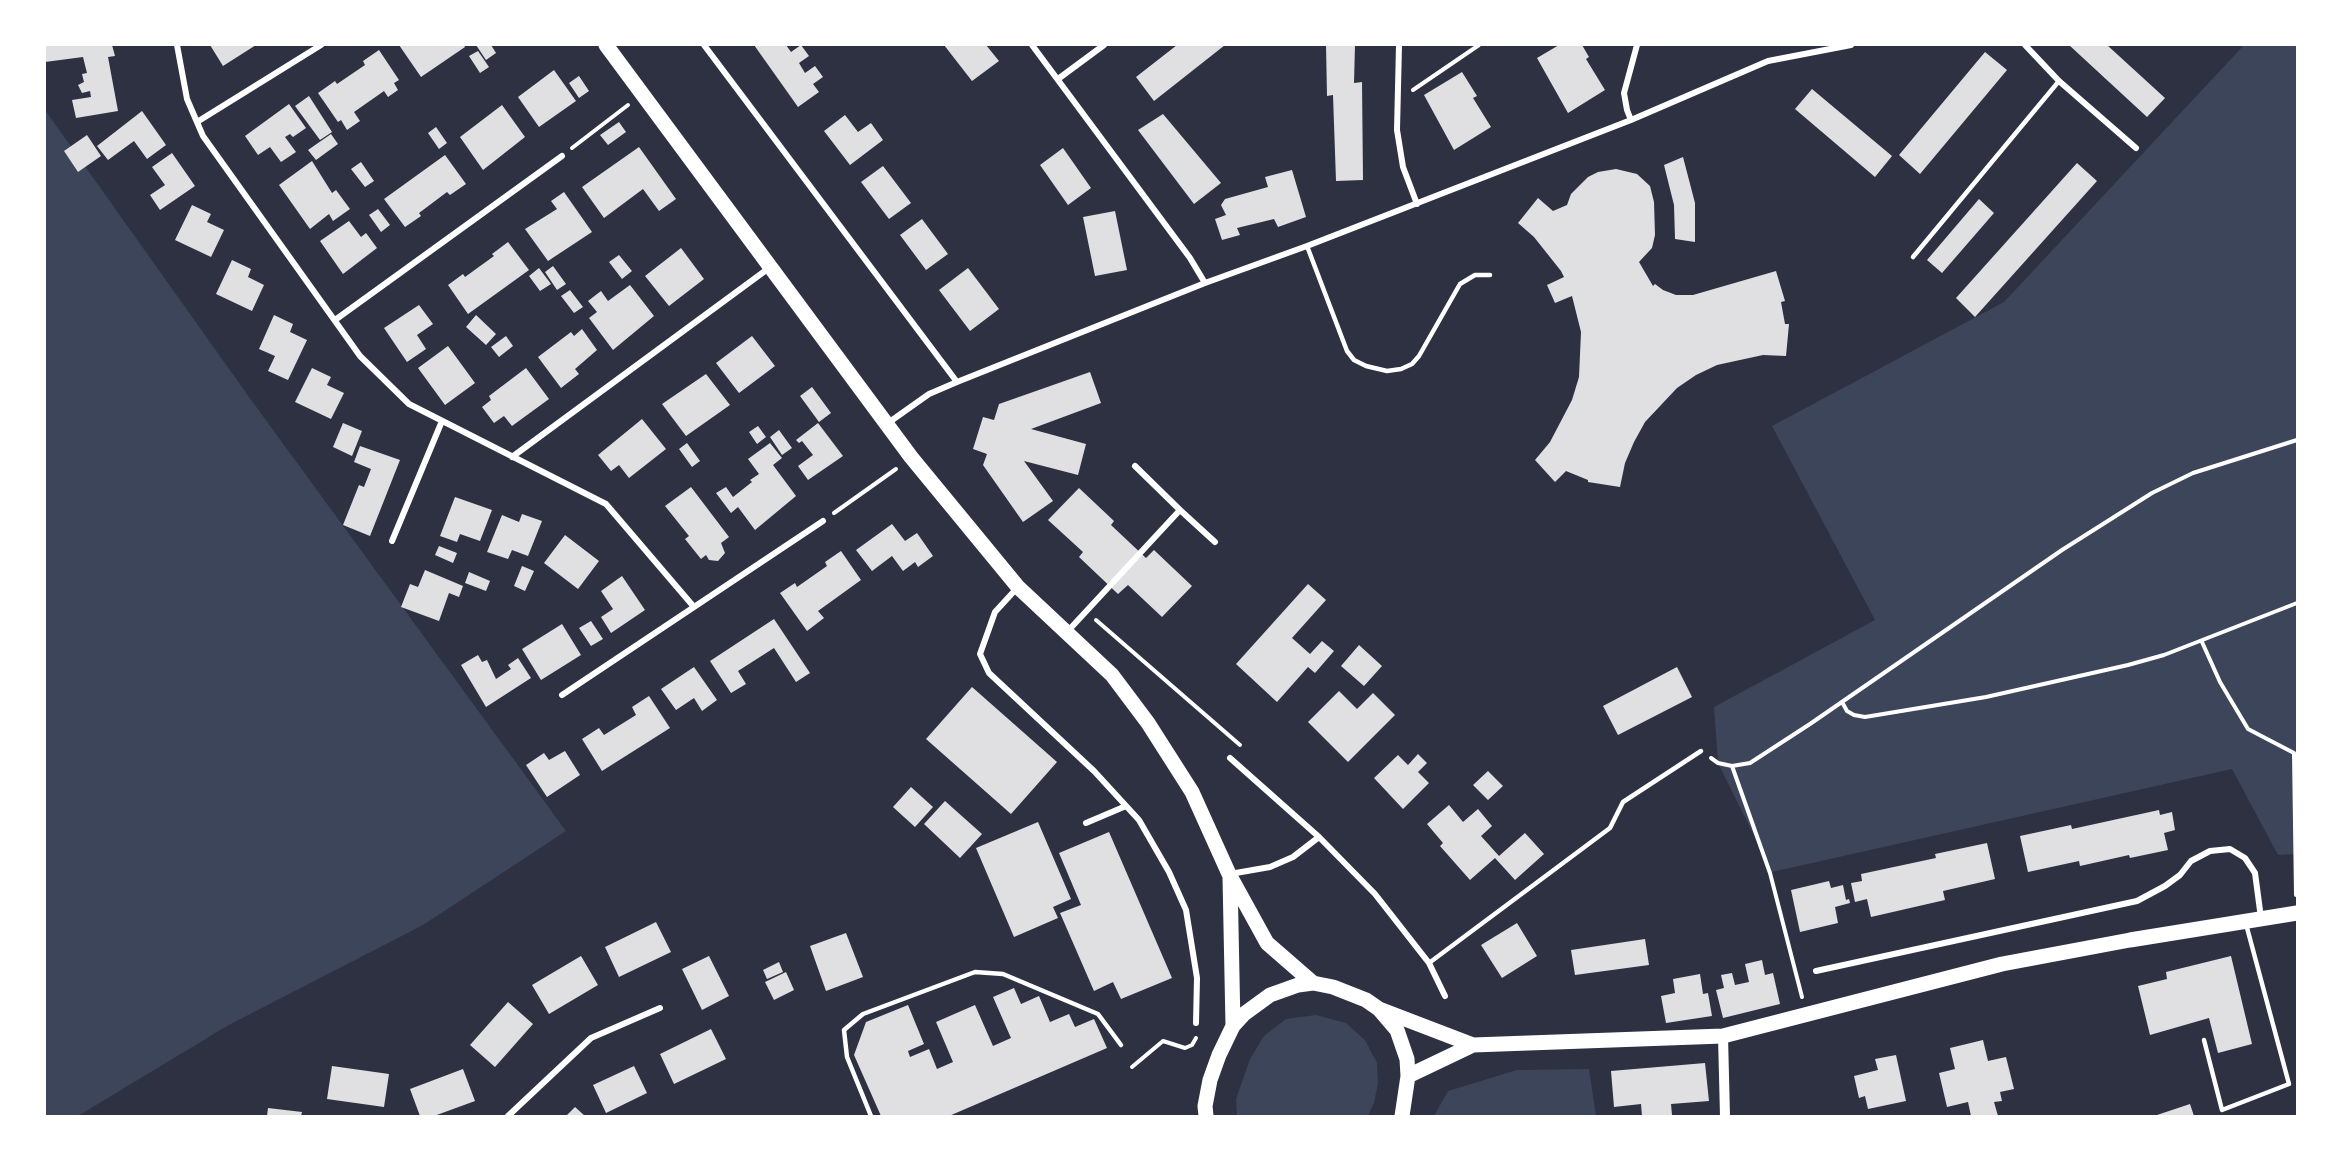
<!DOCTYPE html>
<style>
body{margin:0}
#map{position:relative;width:2342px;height:1161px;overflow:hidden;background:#2d3142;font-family:Inter,sans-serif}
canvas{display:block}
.frame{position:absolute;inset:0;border:46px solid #fff;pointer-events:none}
</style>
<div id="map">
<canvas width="2342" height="1161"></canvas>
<div class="frame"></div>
</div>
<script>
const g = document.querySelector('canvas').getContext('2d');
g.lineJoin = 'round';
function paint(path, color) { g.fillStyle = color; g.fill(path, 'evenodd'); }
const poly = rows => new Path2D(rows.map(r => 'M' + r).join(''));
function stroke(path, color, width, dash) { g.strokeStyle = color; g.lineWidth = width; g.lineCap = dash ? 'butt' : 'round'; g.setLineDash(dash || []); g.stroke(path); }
paint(poly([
 [2244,45,2297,45,2297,854,2278,855,2232,769,1772,872,1718,763,1714,707,1875,620,1772,426,2004,302],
 [45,110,249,397,566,831,423,925,227,1026,78,1116,45,1116],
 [1316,1015,1346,1023,1365,1040,1377,1063,1378,1083,1374,1103,1368,1116,1237,1116,1236,1099,1250,1059,1264,1036,1286,1019],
 [1589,1069,1596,1116,1434,1116,1448,1091,1517,1070]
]), '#3c4559');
paint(poly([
 [45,45,112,45,115,56,108,57,118,111,76,118,72,100,91,97,90,91,82,93,78,85,84,82,82,74,87,73,83,57,45,62],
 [210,45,256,45,223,66],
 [399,45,464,45,465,47,421,77],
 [476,45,491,45,496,53,486,60],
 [754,45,786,45,791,52,801,45,809,56,799,63,805,73,815,66,823,77,813,84,819,92,798,107],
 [944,45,986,45,999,61,972,81],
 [1177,45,1225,45,1154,101,1136,77],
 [1326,45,1355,45,1354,83,1362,82,1363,180,1336,181,1333,95,1327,96],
 [1559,45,1582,45,1589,57,1586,59,1605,90,1568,113,1537,58],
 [2069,45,2107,45,2165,98,2147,117],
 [379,50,399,80,394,83,398,90,388,97,384,91,354,112,360,121,347,130,341,120,338,122,318,93,335,81,337,84,365,65,363,61],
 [478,51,489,67,480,73,469,56],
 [1985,52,2007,70,1920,174,1899,155],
 [554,70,576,101,539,127,518,97],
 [1462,72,1477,96,1473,98,1491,127,1454,150,1424,95],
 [579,76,589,91,579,98,569,83],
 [1812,89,1892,156,1875,177,1795,109],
 [309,96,332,132,320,140,295,106],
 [289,104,306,128,293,137,290,134,285,137,296,152,281,162,270,147,258,155,245,136],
 [502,105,525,137,483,170,460,137],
 [142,111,166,145,147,159,134,141,108,160,97,146],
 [1163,114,1221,183,1194,204,1138,130],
 [845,115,858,132,871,123,883,140,850,165,824,131],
 [619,122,626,132,608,145,600,135],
 [436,127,447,143,439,149,428,133],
 [331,134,338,144,316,160,308,150],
 [87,135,101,156,78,172,64,151],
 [639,147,676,199,659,211,643,189,604,218,582,187],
 [1063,148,1091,188,1068,205,1040,165],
 [172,153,195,186,160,210,150,195,165,185,152,167],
 [445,155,466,184,450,195,447,192,419,213,421,216,405,227,384,199],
 [1683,157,1695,203,1695,242,1675,239,1674,205,1664,165],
 [312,161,332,193,336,190,350,209,333,221,329,214,310,229,279,185],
 [361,162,374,181,365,187,351,169],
 [2077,163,2097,181,1975,317,1956,298],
 [883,166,911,203,889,219,861,182],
 [1616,169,1637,174,1650,186,1654,202,1655,235,1652,248,1639,262,1653,286,1655,284,1663,290,1676,295,1693,295,1776,271,1785,301,1781,302,1785,324,1789,324,1786,356,1763,355,1717,365,1696,375,1677,388,1645,422,1634,442,1625,463,1620,487,1588,482,1588,480,1566,471,1555,482,1535,460,1550,442,1572,400,1579,377,1581,332,1572,296,1555,303,1547,285,1564,277,1561,271,1534,237,1518,223,1538,198,1553,211,1567,205,1571,194,1588,177,1598,172],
 [1292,170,1306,217,1278,227,1274,219,1237,228,1240,235,1222,240,1215,219,1226,215,1221,205,1225,199,1268,187,1265,177],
 [564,192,592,232,548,261,525,229,557,209,551,201],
 [1979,199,1994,213,1942,273,1927,260],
 [192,205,211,214,207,222,224,230,211,257,175,240],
 [378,209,390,225,381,232,369,215],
 [1115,211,1127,270,1095,276,1083,217],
 [922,219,948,254,926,270,900,235],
 [349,221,361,237,366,233,377,248,343,274,320,241],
 [508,242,529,270,468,314,448,285,463,274,465,277,494,256,492,254],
 [681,248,704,279,669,306,645,276],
 [619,255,632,271,622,279,609,262],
 [232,260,251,269,248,277,264,285,252,311,216,294],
 [553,266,566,284,557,290,545,272],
 [539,268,551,284,540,291,529,276],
 [968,268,999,309,970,331,939,290],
 [630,285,654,316,613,350,589,318,597,312,588,301,601,291,608,301],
 [570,290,583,307,574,313,561,296],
 [419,305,433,324,417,335,426,349,407,362,384,328],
 [274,315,293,324,290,332,307,340,288,380,268,371,275,356,259,349],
 [476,315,496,334,486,345,466,327],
 [582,329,597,350,575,369,579,374,561,388,538,357,571,332,574,336],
 [506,336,513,346,499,357,491,347],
 [752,336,775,366,739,393,716,363],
 [448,346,475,383,445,405,418,368],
 [312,368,331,377,327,385,344,393,331,419,295,402],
 [526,368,549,399,512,426,504,416,494,423,482,407,491,400,489,396],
 [1090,372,1101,403,1031,429,1086,444,1078,475,1024,461,1053,501,1023,522,983,465,987,454,973,449,983,417,994,420,999,404],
 [706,374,730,405,686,436,662,404],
 [812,387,831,413,819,422,800,396],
 [642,419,666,449,629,478,619,465,611,471,598,455],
 [343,423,362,431,352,456,333,447],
 [818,423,843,456,808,480,798,466,813,455,802,441,799,443,796,440],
 [758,426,766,437,757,444,749,432],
 [779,430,792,448,782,455,770,437],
 [687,443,700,461,692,467,679,449],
 [770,443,782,458,773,465,796,496,755,530,738,507,731,513,716,493,726,487,733,497,752,482,750,480,759,474,748,459],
 [360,446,400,460,370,536,343,525,359,485,364,487,371,469,354,462],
 [691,487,729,537,721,543,725,553,718,561,709,560,706,555,701,559,685,539,689,536,665,506],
 [1079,488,1114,521,1111,525,1146,558,1154,550,1192,586,1162,617,1128,585,1118,594,1079,557,1083,552,1048,520],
 [455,497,492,510,480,541,460,534,457,542,440,536],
 [522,514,542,521,528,556,512,550,508,559,487,552,502,515,519,522],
 [892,524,905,541,917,533,933,556,918,567,915,562,903,571,892,556,872,571,856,550],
 [565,535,599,561,578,589,544,563],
 [439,546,457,553,453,563,435,555],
 [841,551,861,580,818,611,824,618,807,631,780,593,795,583,797,587,827,566,825,562],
 [522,566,534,571,525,591,514,586],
 [425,570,463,586,459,597,449,593,439,621,401,607,410,584,418,587],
 [469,572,490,581,486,591,465,583],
 [622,576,645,610,611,633,601,617,613,609,601,591],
 [1308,584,1326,600,1292,638,1310,654,1322,641,1334,651,1315,673,1308,667,1277,702,1236,664],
 [774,619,810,673,796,682,774,648,738,671,746,684,731,693,710,661],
 [591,621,603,639,591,646,579,628],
 [562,624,581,655,541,680,522,649],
 [1359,645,1382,666,1364,686,1341,666],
 [478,655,482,662,487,660,496,679,511,669,508,665,518,658,531,678,486,707,461,665],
 [694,667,717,700,702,711,694,698,676,710,661,689],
 [1677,667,1692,697,1618,735,1603,706],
 [972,687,1057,762,1011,814,926,739],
 [1339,691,1357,709,1373,693,1395,715,1348,762,1308,722],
 [649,696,670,728,602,771,582,739,599,728,604,735,636,715,632,707],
 [565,751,580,775,547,797,526,765,544,753,549,760],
 [1418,754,1427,763,1418,772,1429,783,1403,809,1374,778,1398,755,1408,765],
 [1488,771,1503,786,1488,800,1473,785],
 [911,787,933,807,915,827,893,807],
 [945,801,982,834,960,858,924,824],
 [1449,805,1463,822,1478,809,1492,826,1481,836,1499,856,1525,833,1544,854,1515,880,1495,858,1470,880,1440,846,1443,843,1427,824],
 [2159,810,2160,815,2172,812,2175,830,2164,833,2168,850,2130,858,2129,855,2080,866,2079,861,2028,872,2020,836,2071,825,2072,829],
 [1038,822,1071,899,1053,907,1058,918,1014,937,976,848],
 [1109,832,1172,978,1121,999,1113,982,1094,991,1060,913,1081,905,1059,853],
 [1987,843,1995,879,1943,891,1945,900,1871,917,1867,899,1855,902,1851,883,1862,881,1861,874,1936,858,1935,854],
 [1829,881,1831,888,1843,885,1846,900,1849,899,1850,903,1835,907,1838,923,1800,932,1791,890],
 [656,922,671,952,619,977,605,947],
 [1517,923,1537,956,1502,978,1481,945],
 [846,933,863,977,826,991,810,946],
 [1645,939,1649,965,1575,975,1571,950],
 [581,956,598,985,549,1014,532,985],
 [709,956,729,996,702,1010,682,969],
 [2231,956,2252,1044,2218,1053,2209,1018,2150,1035,2138,986,2167,979,2166,972],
 [1762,960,1765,975,1773,973,1780,1004,1723,1018,1716,990,1724,988,1721,975,1732,973,1735,985,1749,982,1745,964],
 [779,962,783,972,767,979,763,970],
 [786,972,794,990,774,1000,765,982],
 [1700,974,1703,994,1708,993,1712,1016,1666,1023,1661,996,1675,993,1673,979],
 [1014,988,1021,1004,1039,996,1050,1022,1069,1014,1075,1027,1094,1019,1107,1048,949,1116,881,1116,854,1055,866,1022,908,1005,924,1044,908,1051,910,1057,929,1049,937,1069,953,1062,936,1022,975,1005,993,1046,1011,1038,993,997],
 [508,1002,533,1024,495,1067,470,1045],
 [711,1029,726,1059,674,1084,660,1054],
 [1983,1040,1988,1061,2006,1057,2014,1089,2000,1092,2002,1101,1994,1102,1998,1116,1971,1116,1968,1102,1947,1107,1939,1073,1955,1069,1950,1048],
 [1896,1055,1906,1101,1868,1109,1865,1096,1859,1098,1854,1076,1878,1070,1875,1059],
 [1705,1063,1709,1101,1671,1104,1672,1115,1660,1116,1642,1116,1641,1104,1614,1107,1611,1071],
 [332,1066,389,1074,384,1107,327,1099],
 [634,1066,647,1093,606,1113,593,1085],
 [463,1069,475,1101,434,1116,420,1116,410,1089],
 [2190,1104,2194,1116,2154,1116],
 [575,1107,585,1116,566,1116],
 [268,1108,302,1112,301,1116,267,1116]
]), '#e0e0e3');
stroke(poly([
 [1413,90,1479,45],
 [572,148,628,105],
 [834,513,896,469],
 [1096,620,1240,745],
 [2202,642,2220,682,2248,729,2294,753,2296,895],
 [1842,702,1847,711,1854,715,1865,717,1986,697,2128,665,2164,655,2297,603],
 [1711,758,1718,763,1732,766,1750,763,1810,724,2062,550,2152,493,2193,473,2297,440],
 [1732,766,1770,873,1802,997],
 [1132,1067,1163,1041,1185,1048,1192,1045,1196,1038]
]), '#fff', 4);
stroke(poly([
 [1307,246,1347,351,1354,360,1366,366,1387,371,1401,369,1412,364,1419,356,1460,284,1475,275,1490,275],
 [1913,257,2059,81],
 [1429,963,1610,828,1623,802,1701,751],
 [2204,1040,2222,1110,2289,1084,2246,924],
 [871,1116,847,1057,844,1030,863,1014,975,972,1003,974,1098,1014,1121,1045]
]), '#fff', 4.5);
stroke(poly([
 [177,45,187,99,203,136,360,356,409,404,606,504,694,607],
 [704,45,957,382],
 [1032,45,1190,258,1205,283],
 [1399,45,1397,130,1403,167,1417,204],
 [2025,45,2059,81,2136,148],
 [1058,79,1104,45],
 [1631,120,1627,110,1624,93,1637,45],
 [197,122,321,45],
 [335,320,562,156],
 [888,423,929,394,957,382,1205,283,1307,246,1631,120,1768,61,1851,45],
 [512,457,769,268],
 [1180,510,1215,542],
 [392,541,442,421],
 [1018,587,995,612,980,654,989,673,1094,771,1139,820,1169,872,1186,910,1197,978,1196,1023],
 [1067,632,1180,510,1135,466],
 [562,695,823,521],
 [1230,758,1319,837,1375,894,1429,963,1445,996],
 [1086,823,1126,806],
 [1230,874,1270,867,1293,857,1319,837],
 [1816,971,2137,901,2165,886,2180,875,2191,861,2210,851,2230,849,2245,858,2255,873,2261,918],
 [508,1116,591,1038,660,1008]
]), '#fff', 6);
stroke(poly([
 [1723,1036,1725,1116]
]), '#fff', 10);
stroke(poly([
 [606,45,911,457,1018,587,1112,675,1148,723,1192,792,1229,874,1267,943,1313,983],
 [1230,877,1233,1026],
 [1379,1009,1473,1045,1723,1036,2002,964,2130,940,2297,913],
 [1408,1076,1473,1045],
 [1206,1116,1205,1106,1210,1080,1219,1055,1233,1026,1244,1014,1270,995,1298,985,1313,983,1333,987,1366,1000,1379,1009,1397,1030,1407,1059,1408,1076,1402,1116]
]), '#fff', 15);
</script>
